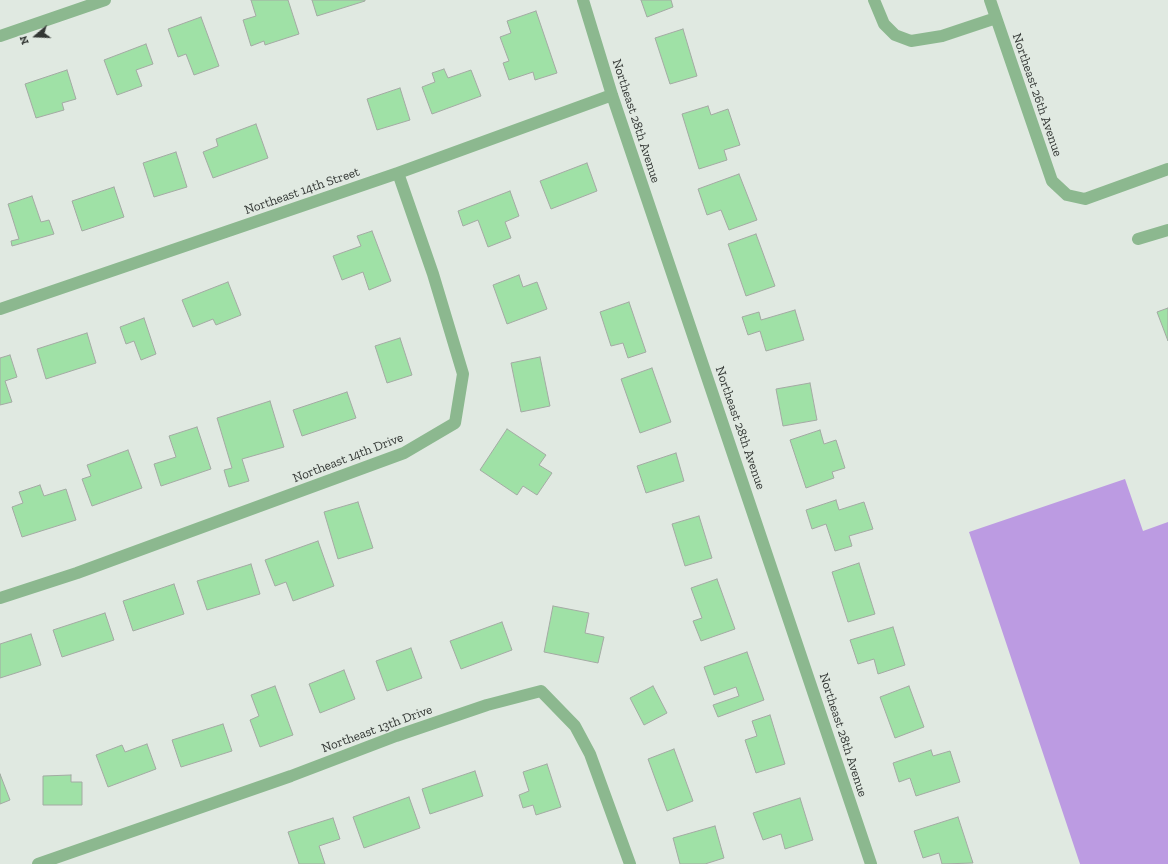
<!DOCTYPE html>
<style>
body{margin:0}
#map{position:relative;width:1168px;height:864px;overflow:hidden;background:#e0e9e1;font-family:"Zilla Slab",serif}
canvas{display:block}
.north{position:absolute;left:16px;top:16px;width:40px;height:40px;-webkit-text-stroke:3px #e0e9e1;paint-order:stroke;rotate:251deg;font-size:11px;font-weight:700;line-height:16px;text-align:center;color:#333734}
.north::after{content:'';display:block;margin:auto;width:14px;height:18px;background:#333734;clip-path:polygon(50% 0,100% 100%,50% 72%,0 100%)}
</style>
<div id="map">
<canvas width="1168" height="864"></canvas>
<div class="north">N</div>
</div>
<script>
const g = document.querySelector('canvas').getContext('2d');
g.lineJoin = 'round';
function paint(path, color) { g.fillStyle = color; g.fill(path, 'evenodd'); }
const poly = rows => new Path2D(rows.map(r => 'M' + r).join(''));
function stroke(path, color, width, dash) { g.strokeStyle = color; g.lineWidth = width; g.lineCap = dash ? 'butt' : 'round'; g.setLineDash(dash || []); g.stroke(path); }
function write(font, color, halo, rows, align = 'center') {
  g.font = font + ' "Zilla Slab",serif'; g.lineWidth = 3; g.setLineDash([]); g.textBaseline = 'middle'; g.strokeStyle = halo; g.fillStyle = color; for (const [text, x, y, turn = 0] of rows) {
    g.save(); g.translate(x, y); g.rotate((+turn || 0) * Math.PI / 180); g.textAlign = isNaN(turn) ? turn : align; if (halo) g.strokeText(text, 0, 0); g.fillText(text, 0, 0); g.restore();
  }
}
paint(poly([
 [1125,479,1143,531,1168,522,1168,864,1080,864,969,532]
]), '#bc9be2');
const building = poly([
 [251,0,288,0,299,34,265,45,264,41,251,46,243,20,256,16,251,0],
 [312,0,365,0,365,1,317,16,312,0],
 [641,0,671,0,673,7,647,17,641,0],
 [536,11,557,73,535,80,533,72,509,80,503,63,509,61,500,37,511,33,507,21,536,11],
 [201,17,219,66,194,75,186,54,178,57,168,29,201,17],
 [683,29,697,76,670,84,655,38,683,29],
 [146,44,153,64,136,70,142,86,117,95,104,60,146,44],
 [444,69,448,78,471,70,481,96,432,114,422,87,435,82,432,73,444,69],
 [67,70,76,99,62,103,64,110,36,118,25,84,67,70],
 [400,88,410,120,377,130,367,99,400,88],
 [708,106,711,115,728,109,740,145,724,150,727,160,699,169,682,114,708,106],
 [256,124,268,158,213,178,203,152,218,146,216,139,256,124],
 [176,152,187,187,154,197,143,163,176,152],
 [587,163,597,191,551,209,540,181,587,163],
 [739,174,757,220,729,230,721,210,707,215,698,189,739,174],
 [114,187,124,217,82,231,72,201,114,187],
 [510,191,519,216,505,222,511,238,488,247,478,220,463,226,458,211,510,191],
 [32,196,41,222,49,220,54,234,12,246,11,241,19,239,8,204,32,196],
 [372,231,391,281,369,290,363,272,342,280,333,256,361,246,357,236,372,231],
 [756,234,775,286,746,296,728,244,756,234],
 [519,275,523,287,537,282,547,309,507,324,493,285,519,275],
 [228,282,241,315,216,325,213,319,193,327,182,300,228,282],
 [629,302,646,352,628,358,623,343,611,346,600,312,629,302],
 [1168,308,1168,341,1157,312,1168,308],
 [795,310,804,340,766,351,760,331,748,335,742,317,759,312,761,320,795,310],
 [144,318,156,354,141,360,134,341,126,344,120,327,144,318],
 [87,333,96,363,46,379,37,349,87,333],
 [400,338,412,375,387,383,375,346,400,338],
 [10,355,17,377,5,381,12,402,0,405,0,358,10,355],
 [540,357,550,406,521,412,511,363,540,357],
 [652,368,671,422,640,433,621,379,652,368],
 [810,383,817,420,783,426,776,389,810,383],
 [347,392,356,418,302,436,293,410,347,392],
 [270,401,284,447,242,459,249,481,229,487,224,470,232,468,217,418,270,401],
 [197,427,211,469,161,486,154,464,176,457,169,436,197,427],
 [507,429,546,455,539,465,552,473,537,495,523,486,517,495,480,470,507,429],
 [820,430,824,444,836,440,845,468,832,472,834,478,806,488,790,440,820,430],
 [128,450,142,488,92,506,82,479,91,476,87,465,128,450],
 [676,453,684,481,646,493,637,466,676,453],
 [40,485,44,496,66,489,76,520,22,537,12,507,23,503,19,492,40,485],
 [836,500,839,510,864,502,873,529,849,536,852,546,835,551,826,524,812,529,806,510,836,500],
 [358,502,373,548,338,559,324,512,358,502],
 [699,516,712,558,685,566,672,524,699,516],
 [318,541,334,586,293,601,286,582,275,586,265,560,318,541],
 [859,563,875,614,848,622,832,572,859,563],
 [251,564,260,594,207,610,197,581,251,564],
 [717,579,735,629,701,641,693,621,702,618,691,588,717,579],
 [174,584,184,614,133,631,123,601,174,584],
 [553,606,589,613,585,633,604,637,598,663,544,652,553,606],
 [105,613,114,640,62,657,53,630,105,613],
 [502,622,512,650,461,669,450,641,502,622],
 [893,627,905,665,878,674,874,659,858,664,850,640,893,627],
 [31,634,41,665,0,678,0,644,31,634],
 [411,648,422,678,387,691,376,661,411,648],
 [747,652,764,700,718,717,713,705,739,696,736,687,714,695,704,667,747,652],
 [344,670,355,699,320,713,309,684,344,670],
 [275,686,293,735,260,747,250,720,259,716,251,695,275,686],
 [653,686,667,713,644,725,630,698,653,686],
 [909,686,924,727,895,738,880,697,909,686],
 [770,715,785,764,756,773,745,740,757,736,752,721,770,715],
 [223,724,232,751,181,767,172,740,223,724],
 [147,744,156,769,108,787,96,755,122,745,125,752,147,744],
 [674,749,693,801,667,811,648,759,674,749],
 [931,750,933,756,950,751,960,782,916,796,910,778,899,782,893,763,931,750],
 [547,764,561,807,536,815,533,805,523,808,519,795,529,791,523,772,547,764],
 [475,771,483,796,430,814,422,789,475,771],
 [0,774,10,800,0,804,0,774],
 [71,775,71,782,82,782,82,805,43,805,43,776,71,775],
 [409,797,420,828,364,848,353,817,409,797],
 [800,798,813,840,785,849,781,834,763,840,753,813,800,798],
 [958,817,973,863,942,864,939,853,923,858,914,831,958,817],
 [333,818,340,839,319,846,325,864,299,864,288,832,333,818],
 [715,826,724,858,705,864,680,864,673,838,715,826]
]);
paint(building, '#9fe1a6');
stroke(building, '#a3aaa3', 1);
stroke(poly([
 [583,0,612,95,871,864],
 [874,0,884,24,895,35,911,41,942,36,996,18],
 [990,0,1052,181,1067,195,1085,199,1168,169],
 [0,36,105,0],
 [1138,239,1168,230],
 [0,309,398,173,612,95],
 [0,598,77,573,404,453,455,423,463,374,433,274,398,173],
 [38,864,291,776,396,736,487,705,541,691,575,726,590,754,630,864]
]), '#8cb88f', 12);
write('13px', '#333734', '#e0e9e1', [
 ["Northeast 26th Avenue",1037,95,71],
 ["Northeast 28th Avenue",636,121,72],
 ["Northeast 14th Street",302,191,-19],
 ["Northeast 28th Avenue",740,428,71],
 ["Northeast 14th Drive",348,458,-21],
 ["Northeast 13th Drive",377,729,-20],
 ["Northeast 28th Avenue",843,735,72]
]);
</script>
